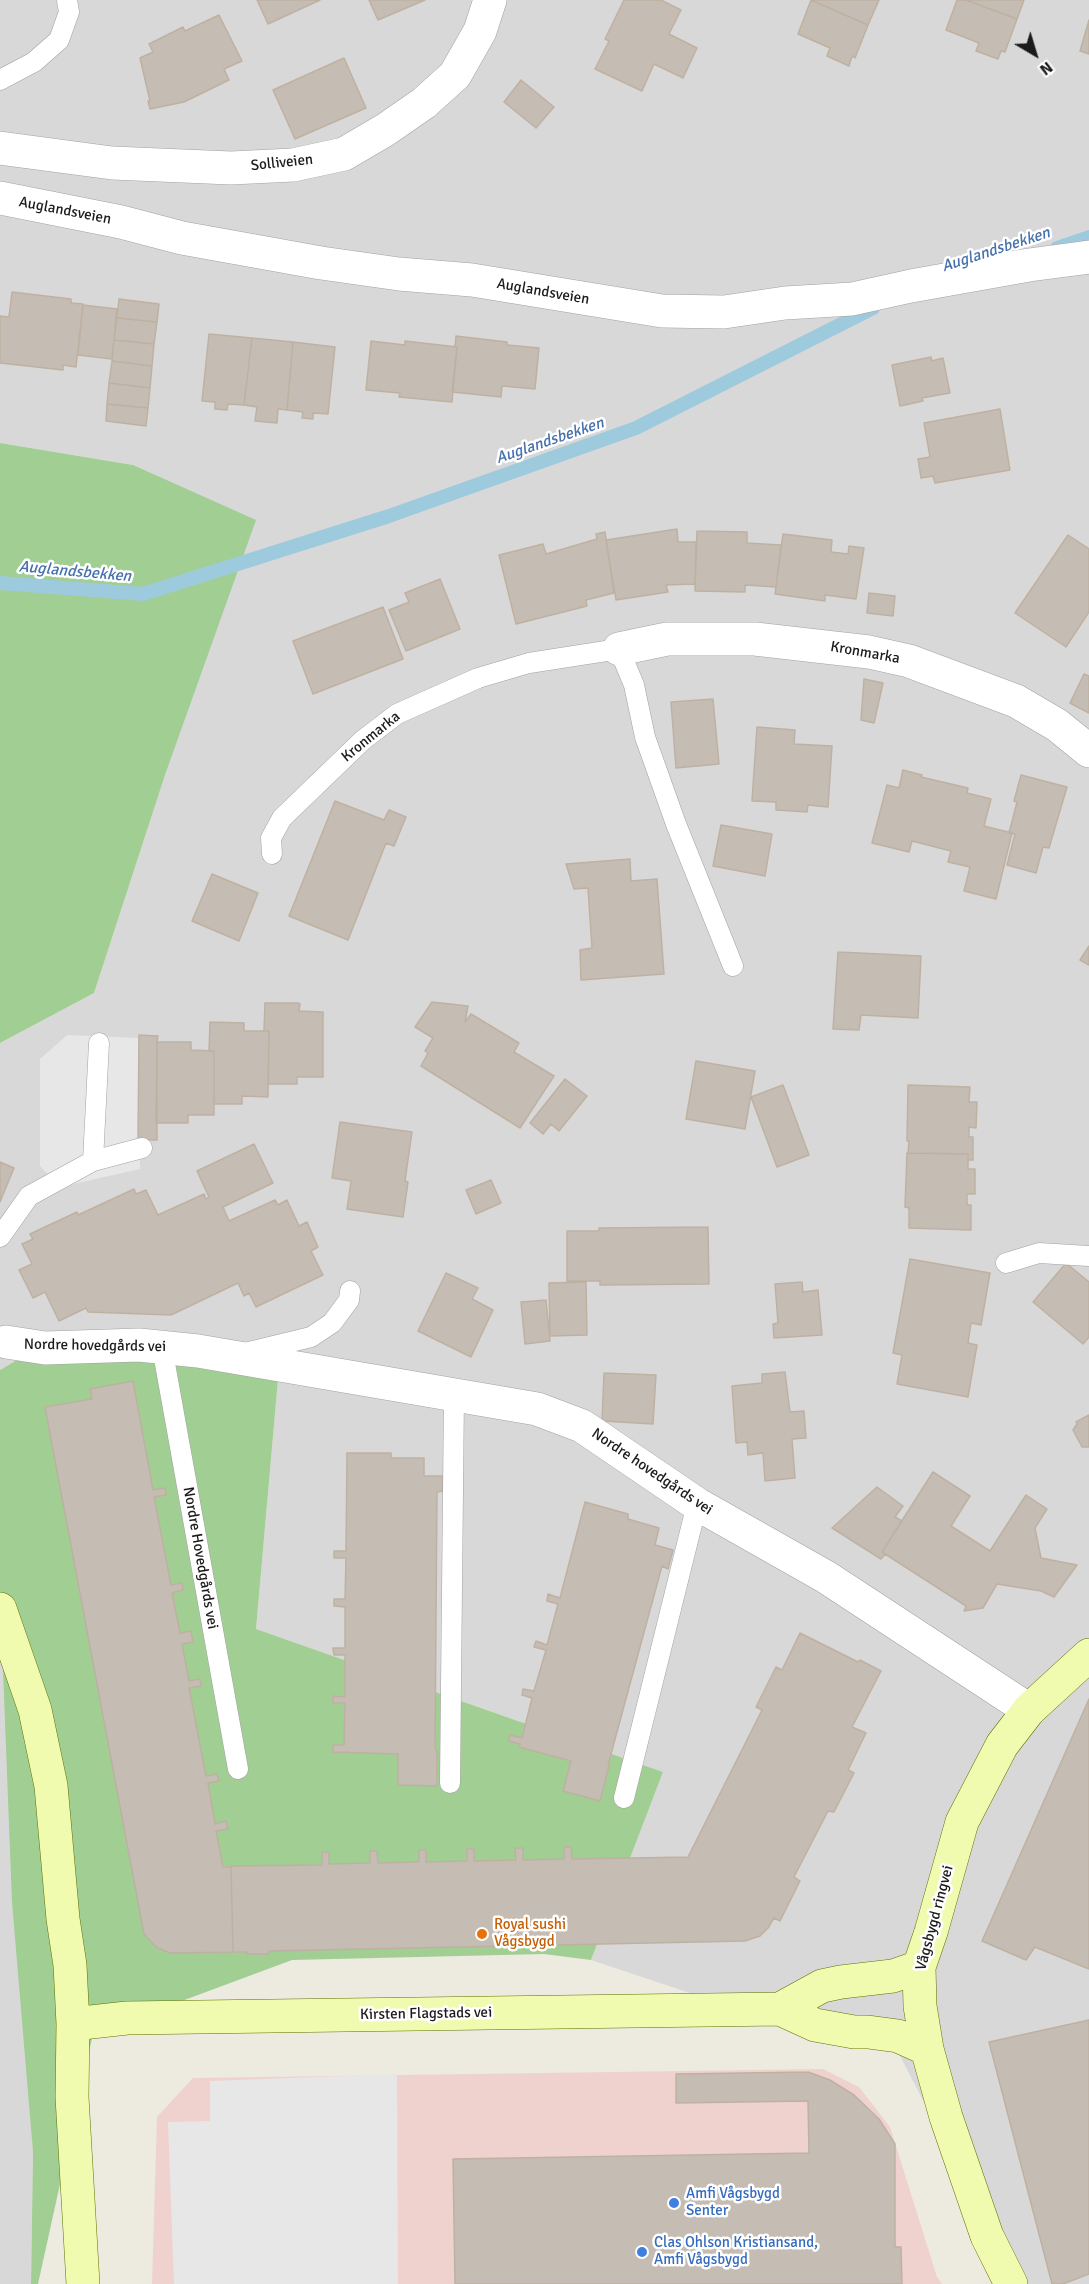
<!DOCTYPE html>
<meta charset="utf-8">
<style>
body{margin:0}
#map{position:relative;width:1089px;height:2284px;overflow:hidden;background:#edeae0;font-family:Signika,sans-serif}
canvas{display:block}
.north{position:absolute;left:1005px;top:24px;width:60px;height:60px;-webkit-text-stroke:4px #fff;paint-order:stroke;rotate:142deg;font-size:16px;font-weight:700;line-height:24px;text-align:center;color:#1b1b1b}
.north::after{content:'';display:block;margin:auto;width:21px;height:27px;background:#1b1b1b;clip-path:polygon(50% 0,100% 100%,50% 72%,0 100%)}
</style>
<div id="map">
<canvas width="1089" height="2284"></canvas>
<div class="north">N</div>
</div>
<script>
const g = document.querySelector('canvas').getContext('2d');
g.lineJoin = 'round';
function paint(path, color) { g.fillStyle = color; g.fill(path, 'evenodd'); }
const poly = rows => new Path2D(rows.map(r => 'M' + r).join(''));
function stroke(path, color, width, dash) { g.strokeStyle = color; g.lineWidth = width; g.lineCap = dash ? 'butt' : 'round'; g.setLineDash(dash || []); g.stroke(path); }
function write(font, color, halo, rows, align = 'center') {
  g.font = font + ' Signika,sans-serif'; g.lineWidth = 5; g.setLineDash([]); g.textBaseline = 'middle'; g.strokeStyle = halo; g.fillStyle = color; for (const [text, x, y, turn = 0] of rows) {
    g.save(); g.translate(x, y); g.rotate((+turn || 0) * Math.PI / 180); g.textAlign = isNaN(turn) ? turn : align; if (halo) g.strokeText(text, 0, 0); g.fillText(text, 0, 0); g.restore();
  }
}
paint(poly([
 [0,0,1089,0,1089,2284,1018,2284,899,2054,711,2000,591,1960,663,1772,256,1629,278,1379,44,1344,0,1370,0,1043,94,993,166,772,133,465,0,443],
 [0,1640,2,1644,33,2152,31,2284,0,2284]
]), '#d9d8d8');
paint(poly([
 [823,2069,859,2087,890,2127,937,2277,942,2284,152,2284,157,2117,193,2078]
]), '#efd2ce');
paint(poly([
 [0,443,133,465,256,520,166,772,94,993,0,1043],
 [44,1344,278,1379,256,1629,663,1772,591,1960,544,1954,292,1960,93,2034,38,2284,31,2284,33,2152,12,1902,2,1644,0,1640,0,1370]
]), '#a0ce93');
paint(poly([
 [67,1035,138,1038,140,1169,60,1187,40,1166,40,1059],
 [397,2074,398,2284,174,2284,168,2122,210,2121,210,2081]
]), '#e7e7e7');
stroke(poly([
 [1057,248,1089,237],
 [0,583,143,594,389,516,636,428,873,308]
]), '#9ecadd', 14);
const building = poly([
 [257,0,320,0,268,24,257,0],
 [369,0,425,0,378,20,369,0],
 [624,0,661,0,681,10,669,34,697,48,683,78,654,64,642,91,595,69,609,41,605,39,624,0],
 [811,0,879,0,868,25,811,0],
 [811,0,868,25,855,58,852,56,849,66,827,56,830,48,798,34,811,0],
 [957,0,966,0,1017,19,1005,52,1001,51,998,59,976,51,979,43,946,30,957,0],
 [966,0,1024,0,1017,19,966,0],
 [219,15,242,61,224,69,229,80,184,102,150,109,148,101,150,101,140,58,153,52,149,44,183,27,185,31,219,15],
 [1089,20,1089,54,1080,51,1089,20],
 [344,58,366,108,295,139,273,90,344,58],
 [521,80,554,107,536,128,504,102,521,80],
 [12,292,71,299,71,303,83,304,76,367,63,365,63,370,0,363,0,316,9,317,12,292],
 [119,299,159,304,157,322,117,318,119,299],
 [83,305,117,309,112,359,78,355,83,305],
 [117,318,157,322,154,344,114,340,117,318],
 [209,334,252,338,244,405,228,404,227,410,215,409,215,402,202,401,209,334],
 [456,336,507,342,507,345,539,348,535,389,502,386,501,397,452,392,457,347,455,347,456,336],
 [252,338,293,342,287,410,278,409,277,423,255,421,257,407,244,405,252,338],
 [114,340,154,344,152,366,112,361,114,340],
 [371,341,405,345,405,341,457,347,452,402,399,397,400,393,366,390,371,341],
 [293,342,335,347,328,414,313,413,313,419,302,418,303,412,287,410,293,342],
 [931,357,932,361,943,358,950,393,922,398,923,401,900,406,892,365,931,357],
 [112,361,152,366,150,388,109,383,112,361],
 [109,383,150,388,148,408,107,404,109,383],
 [107,404,148,408,146,426,106,421,107,404],
 [1000,409,1010,470,935,483,933,476,921,478,918,459,930,457,924,423,1000,409],
 [677,529,678,542,696,542,695,584,666,585,668,592,616,600,606,540,677,529],
 [697,531,747,532,747,543,781,545,776,587,745,585,745,592,695,591,697,531],
 [605,532,614,593,586,600,587,606,516,624,499,555,543,544,546,554,597,539,596,534,605,532],
 [783,534,832,540,831,552,848,554,849,546,864,548,856,599,825,595,825,601,775,594,783,534],
 [1068,535,1089,549,1089,612,1066,647,1015,613,1068,535],
 [440,579,460,629,406,651,389,610,409,602,405,593,440,579],
 [869,593,895,596,893,616,867,613,869,593],
 [383,607,403,659,313,694,293,641,383,607],
 [1084,674,1089,676,1089,713,1070,703,1084,674],
 [864,679,883,683,874,723,861,720,864,679],
 [713,699,719,764,676,768,671,702,713,699],
 [757,727,795,730,794,744,832,746,828,807,808,805,807,812,776,810,776,802,752,801,757,727],
 [903,770,922,775,921,777,968,788,967,793,991,799,984,826,1012,833,996,899,964,891,970,867,948,862,951,851,912,841,909,852,872,843,887,785,899,788,903,770],
 [1021,775,1067,787,1049,848,1043,847,1036,873,1007,865,1015,834,1009,833,1017,802,1014,801,1021,775],
 [335,801,384,820,389,810,406,817,394,846,386,843,348,940,289,916,335,801],
 [721,825,772,834,765,876,713,866,721,825],
 [630,859,631,881,657,879,664,974,581,980,580,950,592,948,588,888,574,889,566,864,630,859],
 [212,874,258,893,239,941,192,921,212,874],
 [1089,946,1089,965,1080,960,1089,946],
 [838,952,921,956,918,1018,861,1015,859,1030,833,1029,838,952],
 [432,1002,468,1006,465,1022,471,1014,519,1043,514,1052,554,1076,520,1128,421,1066,428,1053,425,1051,433,1038,415,1027,432,1002],
 [265,1003,298,1003,300,1004,299,1011,323,1012,323,1077,297,1077,297,1084,268,1084,269,1031,264,1031,265,1003],
 [210,1022,244,1023,244,1031,269,1031,268,1097,242,1096,242,1104,214,1104,214,1051,209,1051,210,1022],
 [139,1035,158,1036,157,1042,157,1140,138,1140,139,1035],
 [157,1042,191,1042,191,1050,214,1051,214,1115,188,1115,188,1123,156,1123,157,1042],
 [696,1061,755,1071,745,1129,686,1119,696,1061],
 [565,1079,587,1096,559,1131,551,1124,543,1134,530,1123,565,1079],
 [783,1085,809,1155,777,1167,751,1097,783,1085],
 [908,1085,970,1087,969,1102,977,1102,976,1128,969,1127,969,1137,973,1137,973,1160,968,1160,968,1154,908,1153,909,1141,907,1141,908,1085],
 [340,1122,412,1132,405,1181,408,1182,403,1217,347,1209,351,1181,332,1178,340,1122],
 [254,1144,273,1183,223,1207,229,1221,275,1200,278,1205,287,1200,299,1226,307,1222,318,1247,311,1251,323,1275,256,1307,249,1293,244,1296,238,1283,171,1315,88,1312,86,1308,59,1321,45,1292,33,1298,19,1270,32,1264,22,1244,33,1239,30,1234,77,1212,78,1215,134,1189,136,1194,146,1190,158,1215,204,1194,206,1199,209,1197,197,1171,254,1144],
 [907,1153,968,1154,968,1169,975,1169,975,1194,967,1194,967,1205,971,1205,971,1230,909,1228,909,1208,905,1207,907,1153],
 [0,1162,14,1168,0,1202,0,1162],
 [491,1180,501,1203,476,1214,466,1190,491,1180],
 [708,1227,709,1284,600,1285,600,1281,567,1281,567,1231,599,1231,599,1228,708,1227],
 [910,1259,990,1273,981,1325,971,1323,968,1343,977,1345,968,1397,897,1384,902,1355,893,1353,910,1259],
 [1066,1263,1089,1282,1089,1337,1083,1344,1033,1302,1066,1263],
 [446,1273,478,1288,472,1299,493,1310,471,1357,418,1331,446,1273],
 [586,1282,587,1335,550,1336,549,1283,586,1282],
 [802,1282,803,1292,818,1290,822,1335,774,1338,773,1324,778,1323,775,1284,802,1282],
 [546,1300,550,1341,525,1344,521,1302,546,1300],
 [785,1372,790,1412,804,1411,806,1438,792,1439,795,1478,765,1481,763,1453,748,1455,747,1442,736,1443,732,1386,762,1383,762,1374,785,1372],
 [604,1373,656,1375,653,1424,602,1421,604,1373],
 [133,1381,153,1490,165,1488,166,1495,154,1497,171,1585,182,1583,183,1590,172,1593,180,1633,191,1631,193,1642,182,1644,189,1681,200,1679,201,1686,189,1688,206,1776,217,1774,219,1781,208,1783,215,1824,226,1821,228,1829,216,1831,223,1867,231,1867,233,1952,170,1953,156,1947,144,1934,45,1407,92,1399,90,1389,133,1381],
 [1089,1415,1089,1447,1082,1447,1073,1430,1077,1424,1076,1422,1089,1415],
 [347,1453,391,1453,391,1458,424,1458,424,1476,443,1476,443,1491,437,1492,435,1749,437,1750,437,1786,398,1785,398,1754,333,1752,333,1745,344,1745,345,1703,333,1703,333,1696,345,1697,345,1655,334,1655,333,1648,345,1648,345,1607,334,1606,334,1599,345,1599,346,1558,334,1558,334,1551,346,1551,347,1453],
 [933,1472,970,1496,951,1526,990,1551,1026,1495,1047,1509,1035,1528,1041,1558,1077,1565,1054,1597,1041,1591,997,1584,983,1608,964,1611,966,1606,882,1552,933,1472],
 [877,1487,903,1506,895,1517,902,1521,882,1552,885,1554,881,1559,832,1528,877,1487],
 [585,1502,628,1514,628,1519,659,1528,655,1545,673,1550,668,1569,662,1566,608,1765,609,1766,600,1801,563,1791,571,1761,519,1747,520,1744,509,1741,510,1735,522,1738,532,1698,522,1695,523,1689,534,1691,546,1650,534,1647,536,1641,547,1645,558,1604,547,1601,548,1594,560,1598,585,1502],
 [800,1633,858,1662,860,1660,881,1671,852,1727,866,1733,848,1770,854,1773,834,1812,828,1811,794,1877,800,1881,780,1921,774,1918,768,1928,760,1936,745,1941,269,1951,269,1954,247,1954,247,1952,233,1952,231,1866,322,1865,322,1852,329,1852,329,1864,370,1863,370,1851,377,1851,378,1863,419,1862,419,1850,426,1850,426,1862,467,1861,467,1849,474,1849,474,1861,516,1860,515,1848,523,1848,523,1860,564,1859,564,1847,571,1847,572,1859,688,1857,762,1710,756,1707,776,1667,782,1670,800,1633],
 [1089,1699,1089,1969,1035,1947,1026,1960,982,1941,1089,1699],
 [1089,2020,1089,2274,1063,2284,1052,2284,989,2042,1089,2020],
 [808,2072,830,2080,854,2095,879,2119,895,2144,895,2247,901,2247,902,2284,455,2284,453,2159,809,2153,808,2101,676,2103,676,2074,808,2072]
]);
paint(building, '#c5bcb3');
stroke(building, '#bfb1a2', 1.5);
const lane = poly([
 [0,80,34,62,59,40,69,12,67,0],
 [272,854,271,838,282,818,363,740,397,714,478,678,529,663,619,649,634,685,645,737,676,824,733,966],
 [93,1161,99,1043],
 [0,1237,29,1196,93,1161,142,1148],
 [1006,1263,1039,1253,1089,1256],
 [162,1347,238,1769],
 [245,1353,311,1337,332,1323,349,1300,350,1291],
 [450,1783,454,1394],
 [624,1798,697,1504]
]);
const street = poly([
 [0,148,112,163,231,168,293,165,344,154,385,130,424,103,455,75,480,31,490,0],
 [0,198,121,222,182,238,321,263,399,274,472,280,662,311,724,312,785,303,852,299,911,286,1029,265,1089,257],
 [619,649,667,639,755,639,869,652,909,661,1016,701,1057,725,1089,751],
 [6,1342,45,1348,139,1345,198,1351,537,1409,582,1426,697,1504,826,1577,1029,1710]
]);
const secondary = poly([
 [0,1609,35,1710,51,1786,63,1919,70,1965,73,2024,72,2097,83,2284],
 [780,2009,822,1986,841,1982,893,1976,919,1967],
 [73,2024,127,2018,780,2009,815,2025,854,2032,868,2032,898,2036,927,2049],
 [1011,2284,987,2236,946,2117,927,2049,920,2006,919,1967,931,1932,962,1822,1002,1745,1029,1710,1089,1655]
]);
stroke(lane, '#a2a2a2', 21);
stroke(street, '#a2a2a2', 34);
stroke(secondary, '#5e7202', 34);
stroke(lane, '#fff', 20);
stroke(street, '#fff', 33);
stroke(secondary, '#f1fbb0', 33);
for (const [x, y, r, color] of [
 [482,1934,6,"#e8710a"],
 [674,2203,6,"#3f7fe0"],
 [642,2252,6,"#3f7fe0"]
]) { const dot = new Path2D(); dot.arc(x, y, r, 0, 2 * Math.PI); g.fillStyle = color; g.fill(dot); stroke(dot, '#fff', 2); }
write('15px', '#1b1b1b', '#fff', [
 ["Solliveien",282,163,-6],
 ["Auglandsveien",65,211,11],
 ["Auglandsveien",543,292,10],
 ["Kronmarka",865,653,10],
 ["Kronmarka",371,737,-39],
 ["Nordre hovedgårds vei",95,1346,1],
 ["Nordre hovedgårds vei",652,1472,34],
 ["Nordre Hovedgårds vei",200,1558,80],
 ["Vågsbygd ringvei",935,1918,-75],
 ["Kirsten Flagstads vei",426,2014,-1]
]);
write('15px', '#c56008', '#fff', [
 ["Royal sushi",494,1925],
 ["Vågsbygd",494,1942]
], 'left');
write('15px', '#366cbe', '#fff', [
 ["Amfi Vågsbygd",686,2194],
 ["Senter",686,2211],
 ["Clas Ohlson Kristiansand,",654,2243],
 ["Amfi Vågsbygd",654,2260]
], 'left');
write('italic 16px', '#4671ac', '#fff', [
 ["Auglandsbekken",996,250,-18],
 ["Auglandsbekken",550,441,-19],
 ["Auglandsbekken",75,572,5]
]);
</script>
